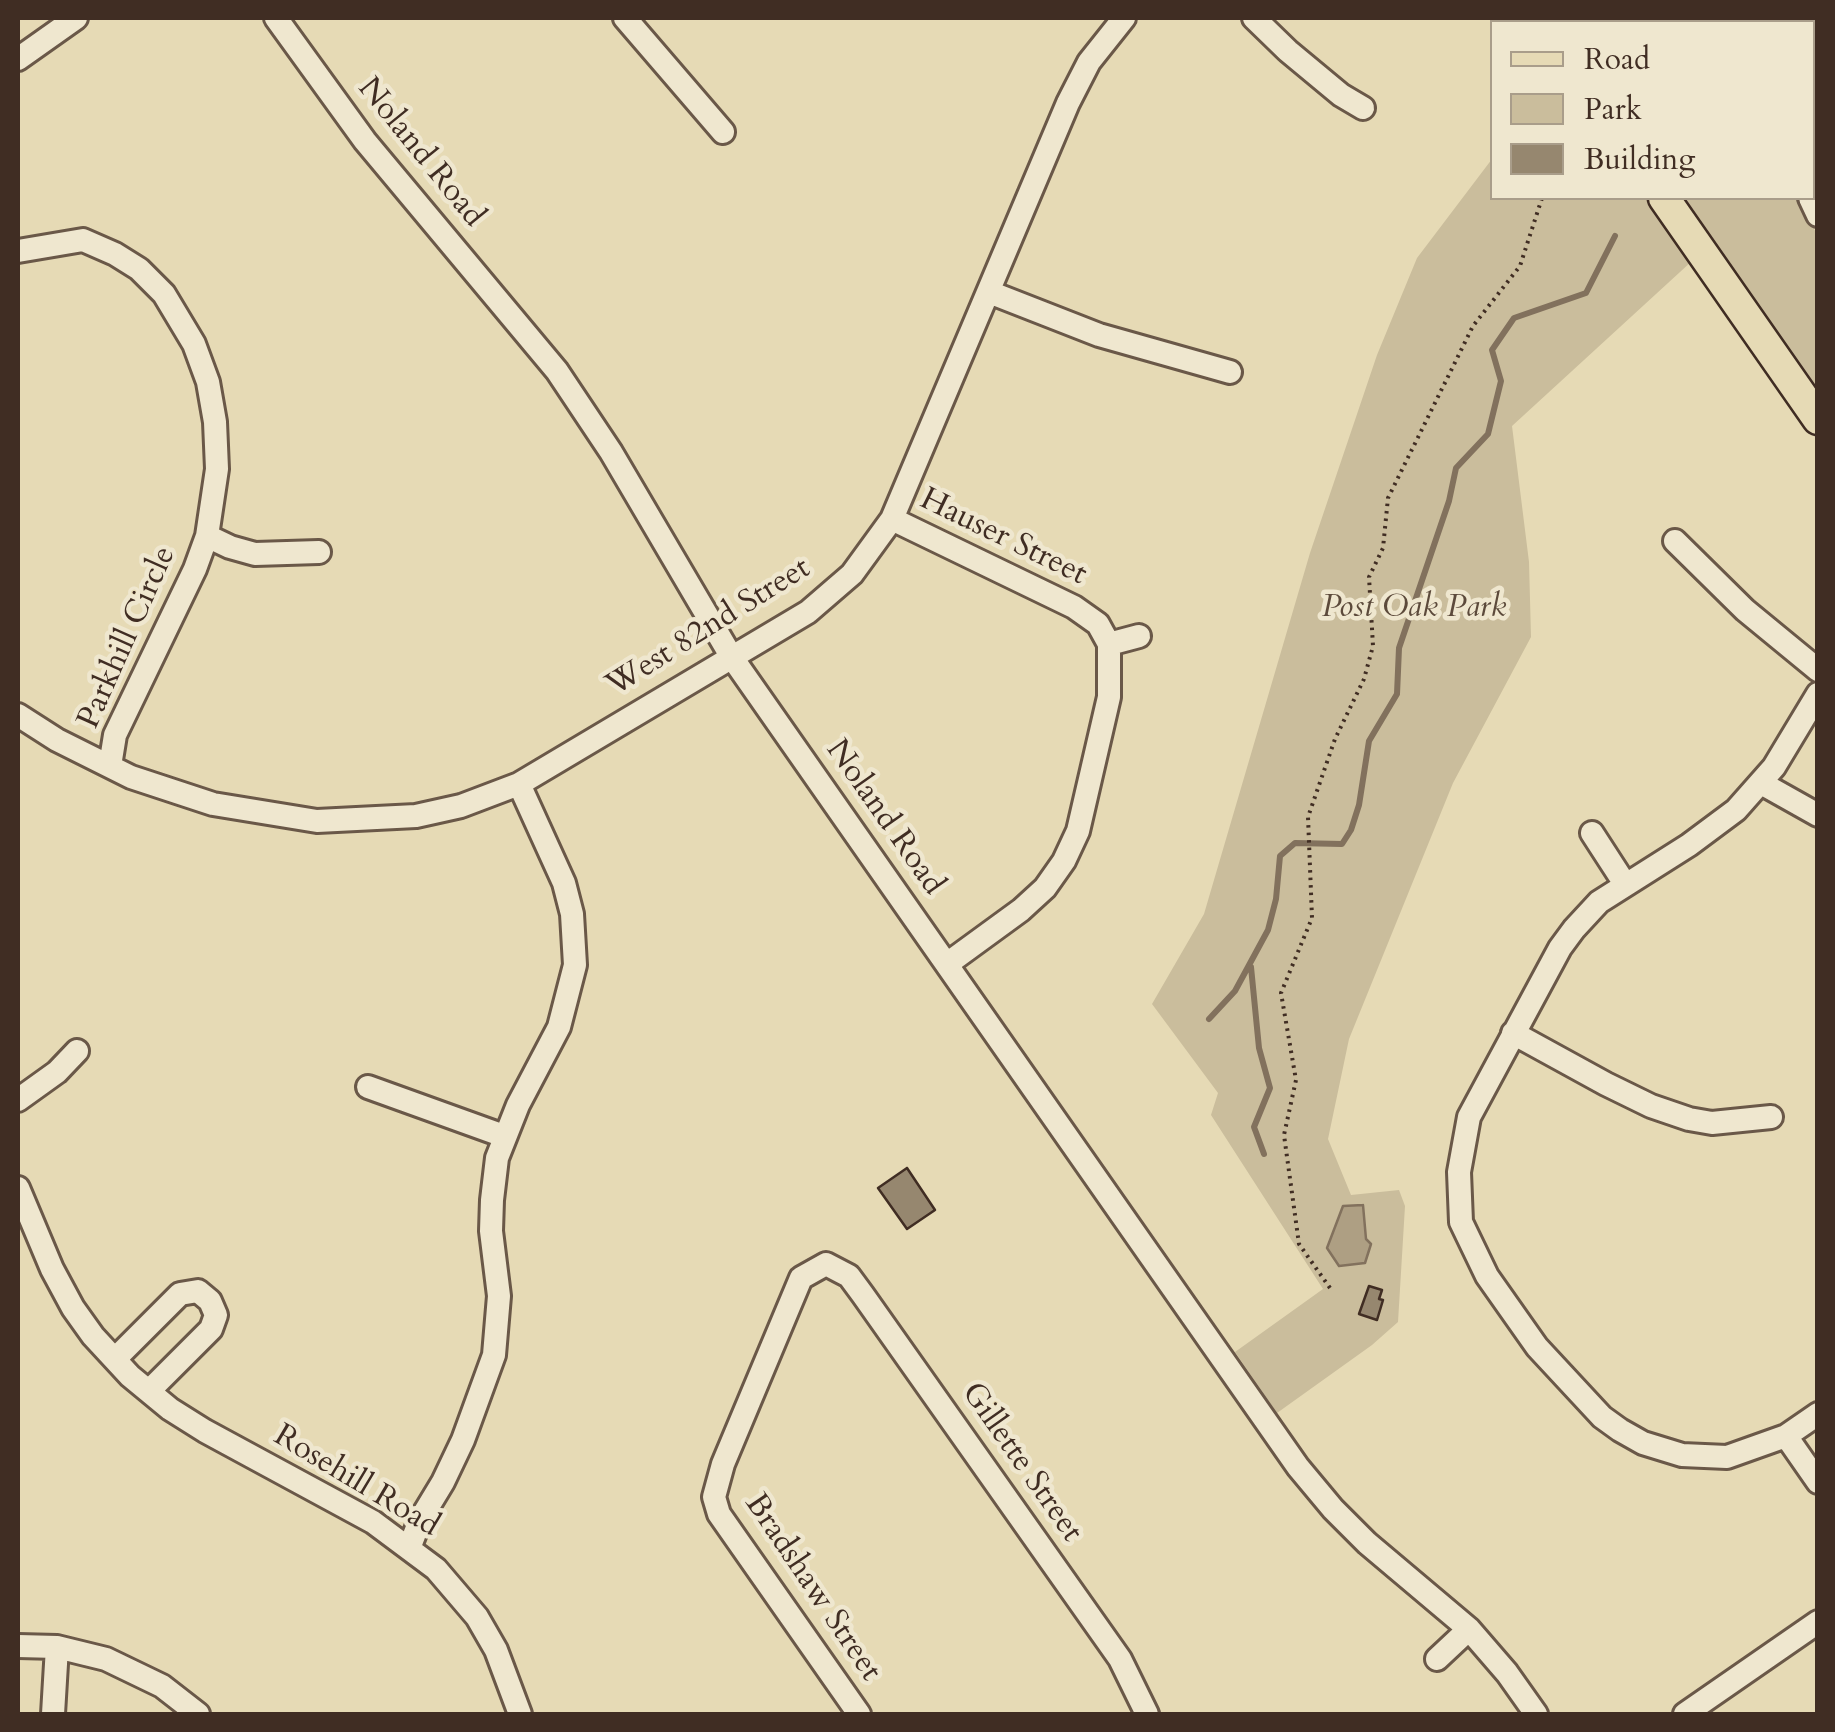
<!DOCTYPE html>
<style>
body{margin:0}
#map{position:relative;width:1835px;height:1732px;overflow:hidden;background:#e6dab5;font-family:Cardo,serif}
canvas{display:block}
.frame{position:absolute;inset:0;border:20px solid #402d23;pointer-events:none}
.legend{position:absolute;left:1490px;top:20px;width:325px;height:180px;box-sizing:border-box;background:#efe7cf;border:2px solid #a99d8a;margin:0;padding:12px 18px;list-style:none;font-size:30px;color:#402d23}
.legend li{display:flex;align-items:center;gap:20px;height:50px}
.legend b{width:50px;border:2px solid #a99d8a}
</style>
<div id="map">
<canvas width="1835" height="1732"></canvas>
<div class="frame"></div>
<ul class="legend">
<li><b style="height:12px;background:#e6dab5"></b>Road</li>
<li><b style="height:28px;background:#cabd9c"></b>Park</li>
<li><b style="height:28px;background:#96876f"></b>Building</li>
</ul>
</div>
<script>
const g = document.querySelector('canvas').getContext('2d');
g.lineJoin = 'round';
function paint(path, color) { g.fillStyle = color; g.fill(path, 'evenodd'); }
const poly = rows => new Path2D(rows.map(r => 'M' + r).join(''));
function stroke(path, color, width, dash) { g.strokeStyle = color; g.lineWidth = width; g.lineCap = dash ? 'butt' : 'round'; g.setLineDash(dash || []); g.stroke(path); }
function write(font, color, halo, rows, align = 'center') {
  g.font = font + ' Cardo,serif'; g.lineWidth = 9; g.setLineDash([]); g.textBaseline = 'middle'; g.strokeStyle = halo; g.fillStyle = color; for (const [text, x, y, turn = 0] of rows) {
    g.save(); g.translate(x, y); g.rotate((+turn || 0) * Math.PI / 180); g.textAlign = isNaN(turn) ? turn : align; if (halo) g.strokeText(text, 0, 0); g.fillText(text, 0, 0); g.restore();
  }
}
paint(poly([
 [1492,159,1492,198,1648,198,1692,261,1512,426,1529,562,1531,637,1453,783,1349,1039,1328,1139,1351,1195,1399,1190,1405,1206,1398,1322,1372,1345,1277,1413,1235,1352,1323,1289,1211,1115,1218,1093,1152,1004,1204,914,1310,553,1377,355,1417,258],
 [1682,198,1800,198,1817,235,1817,390]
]), '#cabd9c');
const water = poly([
 [1363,1205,1366,1239,1371,1244,1365,1263,1339,1266,1327,1248,1343,1206,1363,1205]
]);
paint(water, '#ae9f83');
stroke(water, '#82715d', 2.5);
stroke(poly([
 [1251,967,1259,1048,1270,1088,1254,1127,1264,1154],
 [1209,1019,1235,991,1268,930,1276,899,1280,856,1295,843,1342,844,1351,830,1359,805,1369,741,1397,694,1399,648,1449,501,1456,468,1488,434,1501,381,1492,350,1514,318,1586,293,1615,236]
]), '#82715d', 6);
const building = poly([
 [1812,48,1818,50,1818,84,1814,88,1812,48],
 [907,1168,935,1210,907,1229,878,1188,907,1168],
 [1369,1286,1382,1290,1379,1299,1383,1300,1377,1320,1359,1314,1369,1286]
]);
paint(building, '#96876f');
stroke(building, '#402d23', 2.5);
const minor = poly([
 [276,18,365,141,557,371,611,452,731,656,1298,1467,1333,1509,1367,1543,1469,1629,1507,1673,1536,1714],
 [625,18,723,132],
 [1254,18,1288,51,1341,95,1363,108],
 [1743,22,1747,18],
 [18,59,76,18],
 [1810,198,1818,215],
 [18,251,83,240,115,254,139,269,164,294,194,344,208,382,215,422,217,469,207,536,195,569,115,735,110,766],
 [989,292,1099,335,1230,372],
 [892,519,1074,607,1098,624,1109,644,1109,697,1078,831,1064,861,1045,888,1021,910,947,964],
 [207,536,230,547,255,554,319,552],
 [1675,541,1745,610,1818,670],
 [1109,644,1139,636],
 [1818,694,1774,767,1736,810,1689,845,1599,902,1574,929,1560,948,1469,1117,1459,1172,1461,1222,1487,1276,1537,1347,1602,1417,1620,1430,1643,1443,1682,1455,1727,1457,1786,1436,1818,1414],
 [18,715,57,740,131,777,213,804,317,821,416,816,461,806,519,784,808,612,852,574,892,519,1068,103,1089,62,1124,18],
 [1761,783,1818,815],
 [1592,833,1625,884],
 [1513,1033,1606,1084,1651,1106,1689,1119,1712,1123,1771,1117],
 [368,1087,504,1136],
 [18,1100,57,1072,77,1051],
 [18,1188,52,1269,73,1308,93,1336,130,1376,170,1409,205,1431,373,1522,436,1569,477,1617,496,1650,520,1714],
 [115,1359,180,1294,198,1291,210,1301,216,1315,211,1329,149,1391],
 [1786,1436,1818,1482],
 [410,1546,420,1520,443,1482,463,1440,494,1355,499,1296,491,1231,492,1200,497,1158,518,1105,559,1027,575,965,572,914,564,883,519,784],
 [18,1646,57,1647,106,1659,162,1686,198,1714],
 [1437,1659,1469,1629],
 [53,1714,57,1647],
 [859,1714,719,1514,714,1497,723,1464,801,1278,826,1264,849,1276,863,1295,1120,1659,1147,1714],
 [1685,1714,1818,1622]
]);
const major = poly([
 [1538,18,1542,22],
 [1664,198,1818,419]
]);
stroke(minor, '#6a5848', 28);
stroke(major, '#402d23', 35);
stroke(poly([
 [1330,1288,1299,1244,1284,1135,1296,1080,1281,993,1312,918,1308,817,1335,739,1364,679,1373,646,1369,577,1383,548,1388,498,1473,326,1520,266,1542,198]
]), '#402d23', 4, [2.5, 5]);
stroke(minor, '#efe7cf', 22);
stroke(major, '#e6dab5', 30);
write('32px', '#402d23', '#efe7cf', [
 ["Noland Road",420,153,51],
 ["Hauser Street",1003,538,26],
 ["West 82nd Street",709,628,-32],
 ["Parkhill Circle",128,638,-66],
 ["Noland Road",884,818,55],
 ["Gillette Street",1021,1463,55],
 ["Rosehill Road",356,1482,31],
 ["Bradshaw Street",812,1588,56]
]);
write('italic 32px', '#5c4a3b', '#efe7cf', [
 ["Post Oak Park",1414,609]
]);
</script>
